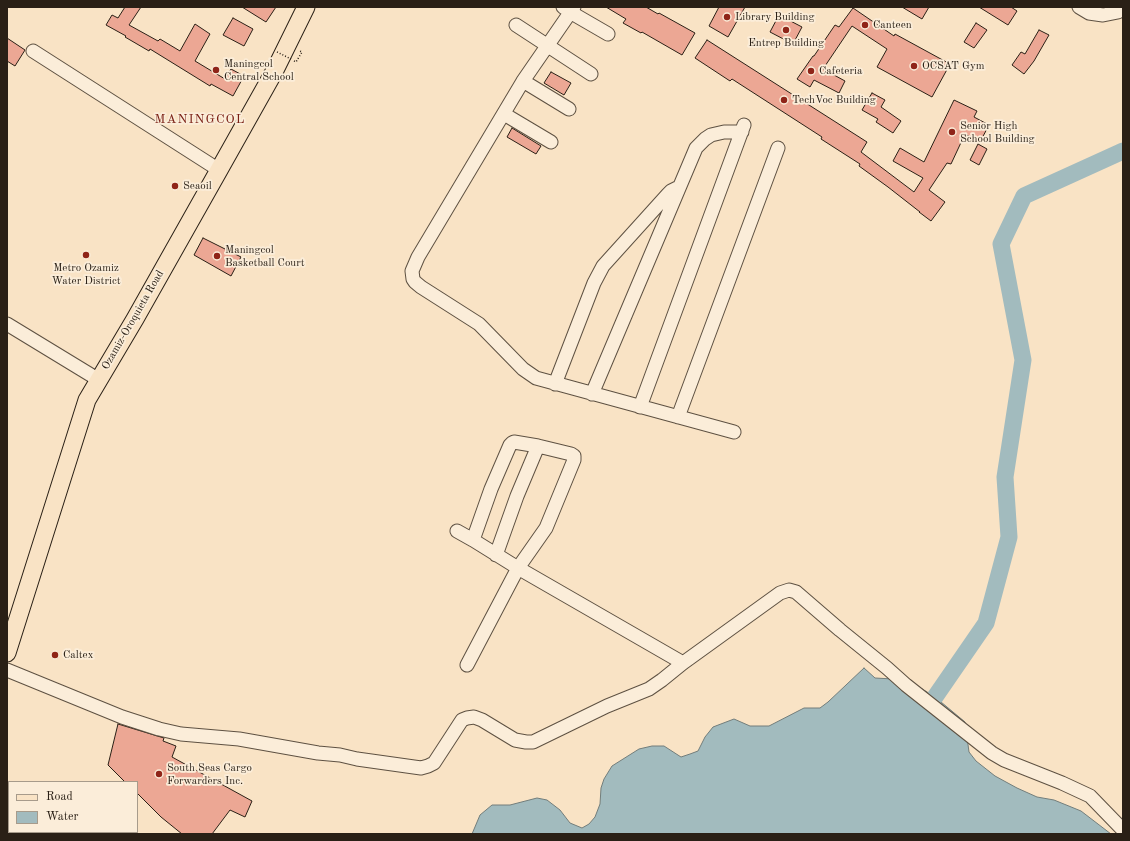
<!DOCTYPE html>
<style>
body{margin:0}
#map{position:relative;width:1130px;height:841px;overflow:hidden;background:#f9e3c5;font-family:"Old Standard TT",serif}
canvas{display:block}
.frame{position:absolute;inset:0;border:8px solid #2a2016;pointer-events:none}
.legend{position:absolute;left:8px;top:781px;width:130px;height:52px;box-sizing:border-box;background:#fbedd9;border:1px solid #a79b8b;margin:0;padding:5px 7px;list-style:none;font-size:12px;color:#2a2016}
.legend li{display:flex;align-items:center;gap:8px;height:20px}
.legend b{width:20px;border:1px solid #a79b8b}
</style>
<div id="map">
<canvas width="1130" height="841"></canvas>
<div class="frame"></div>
<ul class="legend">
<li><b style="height:5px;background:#f9e3c5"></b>Road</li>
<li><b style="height:11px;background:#a2bbbe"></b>Water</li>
</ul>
</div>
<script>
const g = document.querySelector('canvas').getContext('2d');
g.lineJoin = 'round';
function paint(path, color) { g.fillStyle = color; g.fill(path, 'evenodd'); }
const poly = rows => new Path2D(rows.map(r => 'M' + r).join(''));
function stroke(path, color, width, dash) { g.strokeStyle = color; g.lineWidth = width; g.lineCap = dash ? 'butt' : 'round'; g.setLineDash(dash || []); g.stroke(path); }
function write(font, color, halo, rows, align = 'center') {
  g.font = font + ' "Old Standard TT",serif'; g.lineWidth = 3.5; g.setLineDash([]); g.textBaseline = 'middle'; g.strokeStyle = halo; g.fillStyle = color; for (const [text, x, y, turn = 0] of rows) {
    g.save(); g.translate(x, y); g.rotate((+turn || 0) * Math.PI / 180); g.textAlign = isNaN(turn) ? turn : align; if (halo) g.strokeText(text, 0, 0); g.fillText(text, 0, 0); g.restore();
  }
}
const water = poly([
 [864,668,875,678,893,679,911,682,935,697,965,722,969,752,976,761,995,776,1017,788,1037,797,1054,800,1081,811,1111,834,472,834,480,815,492,805,510,805,537,798,547,800,560,810,570,823,582,828,589,824,595,817,600,804,601,788,604,779,612,766,639,749,652,746,664,746,681,757,690,754,698,751,705,737,713,727,734,719,750,726,769,726,804,708,820,708,828,702,864,668]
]);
paint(water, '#a2bbbe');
stroke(water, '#727d7b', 1);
stroke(poly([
 [935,697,986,623,1009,537,1005,477,1023,360,1001,244,1024,196,1123,151]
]), '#a2bbbe', 17);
const building = poly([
 [125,7,141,7,129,25,158,41,160,39,180,51,195,24,210,34,195,61,225,79,231,69,244,76,233,96,211,84,210,86,150,49,149,51,125,37,126,36,106,25,112,15,118,18,125,7],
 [242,7,276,7,266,22,242,7],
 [606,7,646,7,658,14,659,13,695,33,682,55,642,32,641,33,623,23,626,19,606,7],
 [719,7,745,7,728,37,709,26,719,7],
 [902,7,929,7,922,19,902,7],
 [979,7,1011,7,1017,11,1008,25,979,7],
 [853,8,894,36,895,34,950,64,932,97,877,67,887,49,852,26,823,69,845,81,839,93,814,80,810,87,797,79,813,56,814,56,835,25,839,27,853,8],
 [779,15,802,27,793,44,770,32,779,15],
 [233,18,253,29,244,46,223,35,233,18],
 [976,23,987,30,974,48,964,42,976,23],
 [1039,30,1049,35,1034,61,1024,74,1012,65,1021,52,1025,54,1039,30],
 [7,38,25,50,15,66,7,61,7,38],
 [707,40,867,142,861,152,914,192,923,178,893,161,900,148,924,162,954,100,977,111,974,117,989,125,980,142,965,134,951,164,947,163,929,190,945,202,931,221,919,212,920,212,888,187,859,166,860,164,821,139,822,137,732,79,730,81,695,58,707,40],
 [551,72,571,83,564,95,544,83,551,72],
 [872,93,885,100,881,107,901,121,893,133,876,122,878,119,862,110,872,93],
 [512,128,541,146,536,154,507,137,512,128],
 [978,144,987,149,979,165,970,160,978,144],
 [203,238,241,257,231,276,194,255,203,238],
 [118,724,164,738,163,741,176,746,172,757,252,801,245,817,230,810,212,834,182,834,161,817,137,793,137,782,125,782,108,765,118,724]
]);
paint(building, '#eca794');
stroke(building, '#2a2016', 1);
const minor = poly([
 [563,7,570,12,608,34],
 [1079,7,1089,13,1103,15,1118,12,1123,7],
 [516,25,591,74],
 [33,51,219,170],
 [523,81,418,257,412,271,413,279,415,282,421,287,479,324,523,369,536,378,734,432],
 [569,109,523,81,574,7],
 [504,114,551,142],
 [7,324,99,380],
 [555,384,594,283,603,266,668,194,671,191,679,187],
 [592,394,696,148,705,139,711,135,724,132,742,132],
 [640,407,744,125],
 [678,417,778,148],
 [457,531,473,540,518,568,683,663],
 [496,555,517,496,538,446],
 [467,665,518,568,546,528,574,460,574,456,571,454,538,446,514,442,512,443,510,445,491,489,473,540],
 [7,670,122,717,159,729,181,734,239,739,318,753,340,755,357,759,421,768,428,766,434,763,462,720,467,718,474,717,482,720,515,740,526,742,533,742,607,706,649,689,662,680,683,663,780,593,789,590,796,592,840,630,887,668,906,685,992,753,1004,760,1062,783,1090,796,1123,830],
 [7,813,9,814],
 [44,832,48,834]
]);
const major = poly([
 [7,653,87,400,135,319,219,170,274,72,306,7]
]);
stroke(minor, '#5e5142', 15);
stroke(major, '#2a2016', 19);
stroke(poly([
 [294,61,296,62,302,52,300,51]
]), '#2a2016', 1.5, [1, 2]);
stroke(minor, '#fbedd9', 13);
stroke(major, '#f9e3c5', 17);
stroke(poly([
 [277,52,291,59]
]), '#2a2016', 1.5, [1, 2]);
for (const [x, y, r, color] of [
 [727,17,4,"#8f2418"],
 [865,25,4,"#8f2418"],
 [786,30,4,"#8f2418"],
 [914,66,4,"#8f2418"],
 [216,70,4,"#8f2418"],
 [811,71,4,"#8f2418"],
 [784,100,4,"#8f2418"],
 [952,132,4,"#8f2418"],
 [175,186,4,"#8f2418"],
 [86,255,4,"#8f2418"],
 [217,256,4,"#8f2418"],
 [55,655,4,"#8f2418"],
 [159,774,4,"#8f2418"]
]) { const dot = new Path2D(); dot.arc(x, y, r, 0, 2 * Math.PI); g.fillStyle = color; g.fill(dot); stroke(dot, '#fbedd9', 1.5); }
write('11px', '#2a2016', '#fbedd9', [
 ["Library Building",735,17],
 ["Canteen",873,25],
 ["Entrep Building",786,43,"center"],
 ["Maningcol",224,64],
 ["Central School",224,77],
 ["OCSAT Gym",922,66],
 ["Cafeteria",819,71],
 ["TechVoc Building",792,100],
 ["Senior High",960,126],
 ["School Building",960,139],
 ["Seaoil",183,186],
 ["Maningcol",225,250],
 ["Basketball Court",225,263],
 ["Metro Ozamiz",86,268,"center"],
 ["Water District",86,281,"center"],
 ["Caltex",63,655],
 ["South Seas Cargo",167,768],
 ["Forwarders Inc.",167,781]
], 'left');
write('11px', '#2a2016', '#fbedd9', [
 ["Ozamiz-Oroquieta Road",133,320,-60]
]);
g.letterSpacing = '1px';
write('13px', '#7a1f14', '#fbedd9', [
 ["MANINGCOL",200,120]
]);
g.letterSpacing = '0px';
</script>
